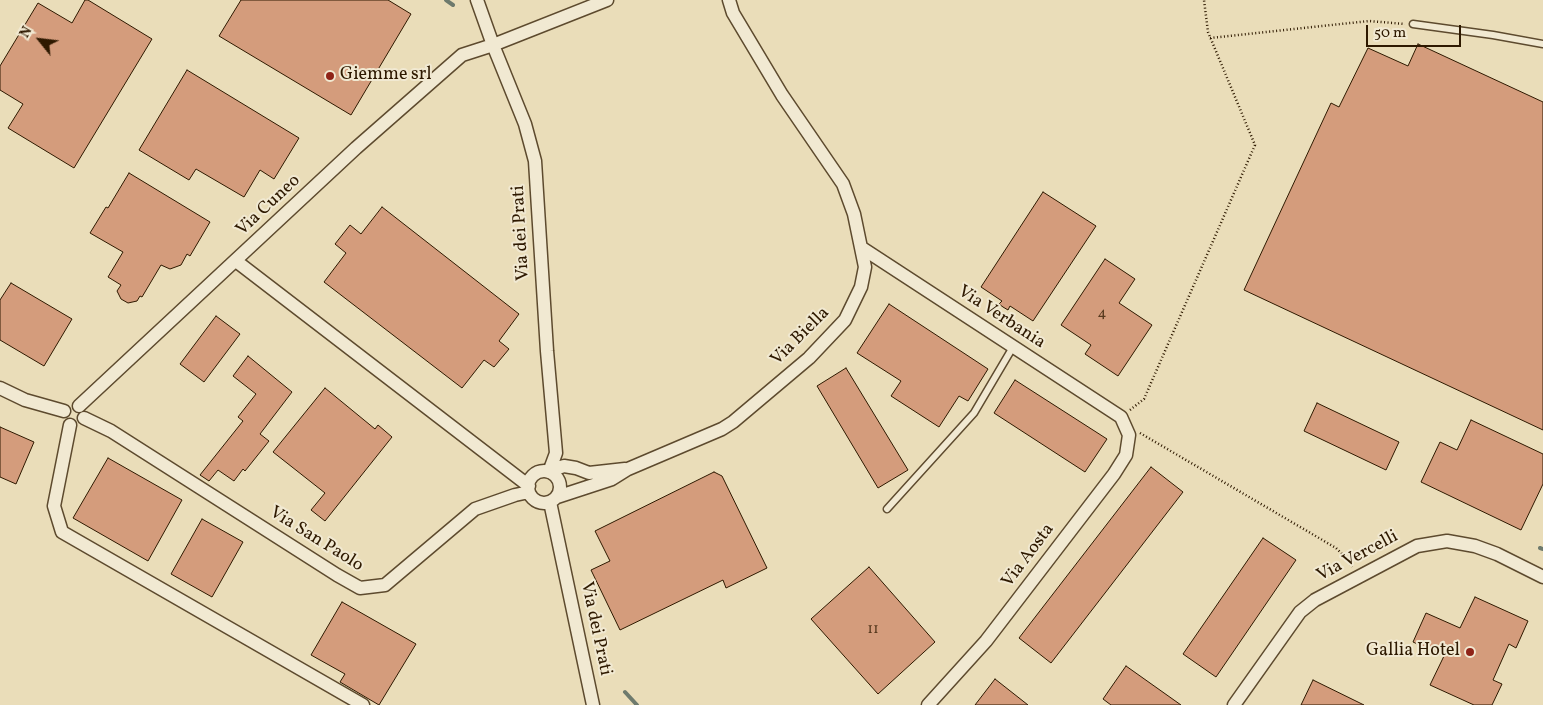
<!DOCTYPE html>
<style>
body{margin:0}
#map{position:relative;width:1543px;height:705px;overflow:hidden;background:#eaddb9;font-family:Vollkorn,serif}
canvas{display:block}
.north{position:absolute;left:15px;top:15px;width:50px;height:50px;-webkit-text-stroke:4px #f1e9d2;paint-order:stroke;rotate:299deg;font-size:14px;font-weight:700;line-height:20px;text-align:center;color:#2e1900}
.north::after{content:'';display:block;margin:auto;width:18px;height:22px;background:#2e1900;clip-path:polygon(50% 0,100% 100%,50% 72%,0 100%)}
.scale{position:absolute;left:1366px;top:25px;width:95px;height:22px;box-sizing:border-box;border:2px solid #2e1900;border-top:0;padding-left:6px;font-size:15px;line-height:18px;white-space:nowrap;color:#2e1900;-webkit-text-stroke:4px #f1e9d2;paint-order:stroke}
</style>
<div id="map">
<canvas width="1543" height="705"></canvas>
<div class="north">N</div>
<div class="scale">50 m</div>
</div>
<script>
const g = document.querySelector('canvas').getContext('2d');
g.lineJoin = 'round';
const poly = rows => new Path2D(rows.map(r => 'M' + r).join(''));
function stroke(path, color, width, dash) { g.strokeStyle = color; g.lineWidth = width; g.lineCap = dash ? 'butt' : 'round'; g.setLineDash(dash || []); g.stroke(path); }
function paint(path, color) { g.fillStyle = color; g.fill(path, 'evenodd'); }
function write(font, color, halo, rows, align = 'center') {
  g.font = font + ' Vollkorn,serif'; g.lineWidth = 4; g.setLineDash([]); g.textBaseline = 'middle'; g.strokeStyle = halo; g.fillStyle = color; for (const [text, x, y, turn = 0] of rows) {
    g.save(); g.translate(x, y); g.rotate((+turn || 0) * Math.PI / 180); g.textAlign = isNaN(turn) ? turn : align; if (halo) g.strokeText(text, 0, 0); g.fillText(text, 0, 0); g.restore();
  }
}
stroke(poly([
 [446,0,453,5],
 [1540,548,1543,549],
 [625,692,637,705]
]), '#6e7a6d', 4);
const building = poly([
 [85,0,88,0,152,39,74,168,8,128,23,104,0,90,0,66,38,3,72,23,85,0],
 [241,0,388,0,411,14,351,115,219,36,241,0],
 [1418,44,1543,102,1543,430,1244,290,1331,103,1339,107,1368,48,1408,66,1418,44],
 [187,70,299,138,274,179,260,170,244,197,196,169,189,180,139,150,187,70],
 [129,173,210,222,190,256,187,254,181,265,170,269,161,265,142,297,140,296,137,301,128,303,121,299,117,291,121,285,108,277,123,252,90,233,106,207,108,208,129,173],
 [1043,192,1096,226,1033,321,1010,306,1008,310,1003,307,999,304,1002,301,981,287,1043,192],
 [382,207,519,314,499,341,509,349,494,367,484,360,462,388,324,282,346,253,335,244,350,225,361,234,382,207],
 [1105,259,1135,279,1119,303,1152,325,1118,376,1085,354,1091,345,1061,325,1105,259],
 [11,283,72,319,44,366,0,340,0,300,11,283],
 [889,304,988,369,968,401,959,396,939,427,891,396,901,381,857,353,889,304],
 [216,316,240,334,204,382,180,364,216,316],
 [248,356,292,392,260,434,269,441,245,471,243,469,234,481,218,470,209,481,200,475,243,421,238,417,256,394,233,376,248,356],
 [846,368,908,470,878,488,817,386,846,368],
 [1015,380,1107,439,1085,472,994,413,1015,380],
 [325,388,375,429,378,425,392,437,325,521,311,510,325,493,273,452,325,388],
 [1317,403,1399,442,1386,470,1304,431,1317,403],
 [1471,420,1543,454,1543,484,1521,530,1421,482,1440,442,1457,450,1471,420],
 [0,427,34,442,16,484,0,477,0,427],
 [108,458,182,500,148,561,73,518,108,458],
 [1151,467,1183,492,1051,663,1019,638,1151,467],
 [714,472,722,476,767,568,726,588,723,580,620,630,591,570,610,561,595,531,714,472],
 [202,519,243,542,212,597,171,574,202,519],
 [1263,538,1296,560,1216,677,1183,654,1263,538],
 [869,567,935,642,878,694,811,619,869,567],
 [1475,597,1528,621,1516,648,1509,644,1493,680,1502,684,1492,705,1474,705,1430,685,1444,656,1413,642,1426,613,1460,628,1475,597],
 [342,602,416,644,379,705,340,682,345,674,311,655,342,602],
 [1126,666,1181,705,1111,705,1103,699,1126,666],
 [995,679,1028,705,975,705,995,679],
 [1313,680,1364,705,1301,705,1313,680]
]);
paint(building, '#d49c7c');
stroke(building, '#2e1900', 1);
const lane = poly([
 [1413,24,1493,35,1543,44],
 [887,509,974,413,1013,347]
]);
const street = poly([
 [477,0,493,45,525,124,535,161,547,351,556,453,549,472],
 [862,248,1121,417,1129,435,1126,455,1114,474,986,641,928,705],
 [236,261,529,486],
 [0,388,25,400,64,411],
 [79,406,356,148,462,55,493,45,607,0],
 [84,418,111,431,337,575,360,588,385,585,475,509,515,495,529,492],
 [70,425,54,506,62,532,363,705],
 '528 487a16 16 0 1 1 32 0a16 16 0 1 1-32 0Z',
 [553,474,558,468,564,466,576,468,589,473,625,469],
 [557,497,612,479,628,469,722,429,733,422,809,358,845,320,861,287,865,267,854,214,843,184,782,95,733,13,729,0],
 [550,502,593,705],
 [1234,705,1300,612,1315,600,1417,546,1447,541,1475,546,1497,554,1543,577]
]);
stroke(lane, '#5d4a2e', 9);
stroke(street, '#5d4a2e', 15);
stroke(poly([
 [1210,38,1369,21,1405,24],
 [1130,410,1144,399,1255,145,1208,32,1204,0],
 [1140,433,1336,548,1348,560,1352,567]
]), '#2e1900', 2.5, [1, 2.5]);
stroke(lane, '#f1e9d2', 6);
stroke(street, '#f1e9d2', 12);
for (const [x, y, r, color] of [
 [330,76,5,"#8f2418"],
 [1470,652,5,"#8f2418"]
]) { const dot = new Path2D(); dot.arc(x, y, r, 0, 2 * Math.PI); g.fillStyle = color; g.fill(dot); stroke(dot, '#f1e9d2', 2); }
write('15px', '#583a1f', null, [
 ["4",1102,314],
 ["11",873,630]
]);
write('18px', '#2e1900', '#f1e9d2', [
 ["Giemme srl",340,76],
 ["Gallia Hotel",1460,652,"right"]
], 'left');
write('18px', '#2e1900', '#f1e9d2', [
 ["Via Cuneo",269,206,-43],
 ["Via dei Prati",522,233,-93],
 ["Via Verbania",1001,318,33],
 ["Via Biella",801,337,-45],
 ["Via San Paolo",316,540,32],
 ["Via Aosta",1029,556,-53],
 ["Via Vercelli",1358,557,-28],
 ["Via dei Prati",595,629,78]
]);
</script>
